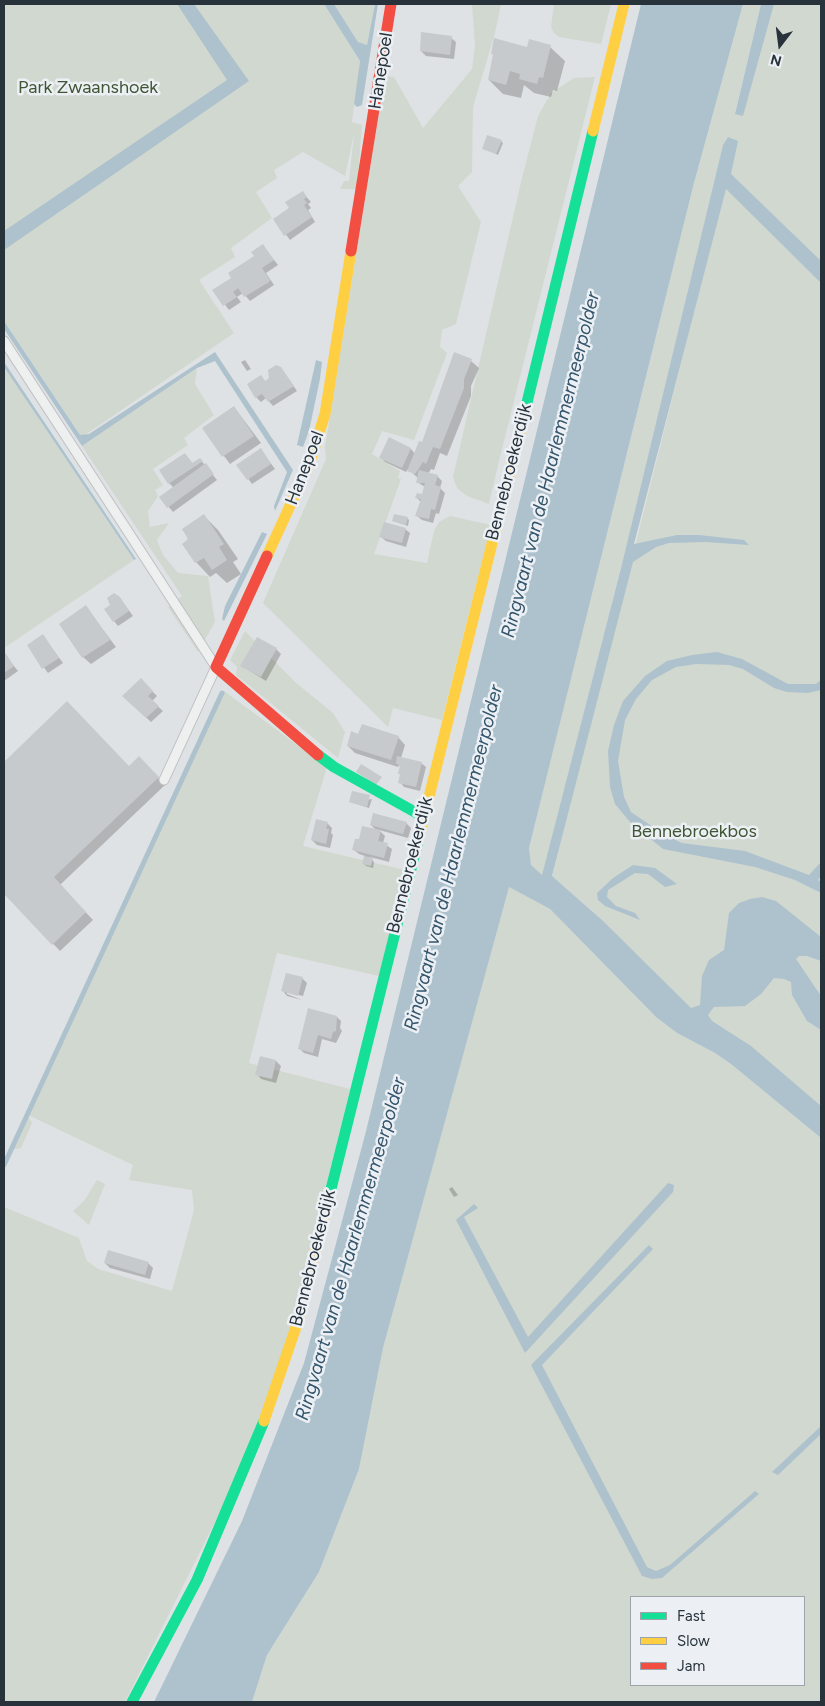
<!DOCTYPE html>
<style>
body{margin:0}
#map{position:relative;width:825px;height:1706px;overflow:hidden;background:#dfe2e4;font-family:Figtree,sans-serif}
canvas{display:block}
.frame{position:absolute;inset:0;border:5px solid #27323b;pointer-events:none}
.legend{position:absolute;left:630px;top:1596px;width:175px;height:90px;box-sizing:border-box;background:#ecf0f4;border:1px solid #9da4aa;margin:0;padding:6px 9px;list-style:none;font-size:15px;color:#27323b}
.legend li{display:flex;align-items:center;gap:10px;height:25px}
.legend b{width:25px;border:1px solid #9da4aa}
.north{position:absolute;left:755px;top:20px;width:50px;height:50px;-webkit-text-stroke:4px #ecf0f4;paint-order:stroke;rotate:195deg;font-size:14px;font-weight:700;line-height:20px;text-align:center;color:#27323b}
.north::after{content:'';display:block;margin:auto;width:18px;height:22px;background:#27323b;clip-path:polygon(50% 0,100% 100%,50% 72%,0 100%)}
</style>
<div id="map">
<canvas width="825" height="1706"></canvas>
<div class="frame"></div>
<ul class="legend">
<li><b style="height:6px;background:#16e098"></b>Fast</li>
<li><b style="height:6px;background:#ffcf43"></b>Slow</li>
<li><b style="height:6px;background:#f24e42"></b>Jam</li>
</ul>
<div class="north">N</div>
</div>
<script>
const g = document.querySelector('canvas').getContext('2d');
g.lineJoin = 'round';
function paint(path, color) { g.fillStyle = color; g.fill(path, 'evenodd'); }
const poly = rows => new Path2D(rows.map(r => 'M' + r).join(''));
function stroke(path, color, width, dash) { g.strokeStyle = color; g.lineWidth = width; g.lineCap = dash ? 'butt' : 'round'; g.setLineDash(dash || []); g.stroke(path); }
function write(font, color, halo, rows, align = 'center') {
  g.font = font + ' Figtree,sans-serif'; g.lineWidth = 5; g.setLineDash([]); g.textBaseline = 'middle'; g.strokeStyle = halo; g.fillStyle = color; for (const [text, x, y, turn = 0] of rows) {
    g.save(); g.translate(x, y); g.rotate((+turn || 0) * Math.PI / 180); g.textAlign = isNaN(turn) ? turn : align; if (halo) g.strokeText(text, 0, 0); g.fillText(text, 0, 0); g.restore();
  }
}
paint(poly([
 [4,4,324,4,360,61,352,122,362,125,357,189,340,189,344,181,349,181,354,134,345,176,303,152,274,170,277,178,256,192,272,218,231,248,235,257,199,280,234,333,85,435,80,435,4,321],
 [334,4,375,4,367,45,358,42],
 [472,4,501,4,495,33,473,107,472,172,458,186,481,222,456,324,442,330,440,347,447,353,414,440,382,431,372,454,400,471,398,478,401,479,374,554,427,563,434,531,439,522,450,516,491,525,442,720,393,708,388,727,263,603,326,459,325,447,385,76,394,77,423,128,472,69,475,46],
 [554,4,611,4,601,44,559,37,554,33,551,27],
 [743,4,761,4,735,113,769,4,821,4,821,1116,663,988,590,909,552,877,683,355,728,137,723,146,621,568,542,876,531,865,529,848,694,183],
 [595,77,499,461,489,504,467,496,457,488,453,477,522,178,538,116,551,93,574,78],
 [4,367,134,560,4,648],
 [197,368,195,384,214,415,184,438,188,445,153,469,163,485,155,490,158,496,148,511,150,527,169,523,157,540,163,555,178,573,208,576,215,622,198,652,168,607,182,596,82,446],
 [245,631,295,682,333,713,345,732,338,758,236,675,237,667,230,660],
 [224,691,327,767,303,846,405,870,379,976,277,953,249,1063,350,1089,289,1335,241,1470,125,1702,4,1702,4,1207,79,1238,87,1261,98,1269,172,1291,194,1210,192,1190,129,1180,133,1165,28,1115,32,1123,21,1148,11,1150,215,702],
 [509,887,550,909,656,1017,677,1033,715,1053,731,1064,821,1138,821,1702,252,1702,267,1655,319,1572,359,1469,383,1348,489,958,503,892],
 [631,1597,804,1597,804,1685,631,1685],
 [97,1180,105,1184,89,1225,73,1211,84,1201]
]), '#d1d8cf');
paint(poly([
 [177,4,194,4,249,81,4,250,4,231,227,80],
 [324,4,334,4,358,42,367,45,375,4,378,4,362,105,357,107,354,104,360,61],
 [641,4,743,4,694,183,529,848,531,865,542,875,621,568,723,145,728,137,738,141,731,174,821,261,821,283,726,189,634,544,677,535,699,535,744,540,749,545,705,542,669,543,656,547,633,562,552,876,602,920,691,1008,700,1005,702,976,709,960,724,950,729,913,739,903,750,899,762,897,776,901,821,937,821,961,807,956,799,956,796,959,821,996,821,1030,807,1021,792,995,791,982,784,979,774,978,761,994,745,1006,714,1007,708,1015,712,1021,751,1046,821,1106,821,1138,731,1064,715,1053,677,1033,656,1017,550,909,509,887,383,1348,359,1469,319,1572,267,1655,252,1702,154,1702,242,1521,304,1363,365,1135],
 [761,4,774,4,743,116,735,114],
 [4,321,80,435,89,434,215,352,293,470,275,511,274,506,287,472,215,361,197,368,82,446,4,329],
 [316,360,322,362,320,379,309,431,303,447,297,445],
 [4,362,136,559,134,560,4,367],
 [262,532,267,534,224,621,222,619,225,606],
 [717,652,742,659,788,684,816,684,821,680,821,690,808,693,787,692,774,688,743,669,729,665,696,664,676,667,652,680,636,699,625,720,618,761,624,797,631,812,665,835,682,843,745,851,809,875,821,862,821,876,818,880,821,882,821,893,795,880,755,867,663,849,630,822,615,804,610,787,608,751,614,725,623,701,645,676,667,661,692,655],
 [633,865,655,868,677,884,665,887,648,874,635,873,608,890,607,897,616,906,635,913,640,920,605,906,598,900,597,893,613,878],
 [668,1183,674,1185,673,1192,525,1353,456,1220,474,1204,478,1208,464,1217,528,1337],
 [649,1245,653,1249,542,1365,647,1567,656,1571,670,1565,755,1491,759,1494,662,1578,652,1579,642,1576,531,1365],
 [821,1426,821,1434,778,1475,772,1472]
]), '#aec2ce');
paint(poly([
 [451,38,456,42,454,59,426,56,421,51],
 [550,47,565,61,557,91,553,90,551,97,534,93,524,85,521,98,503,94,489,80,494,56,492,53],
 [501,141,503,143,498,155,483,148],
 [302,192,311,202,308,204,311,208,308,210,315,222,290,240,275,220,291,208],
 [263,246,278,265,266,273,274,285,250,301,243,293,237,297,241,302,229,310,214,290,233,278,256,257],
 [245,360,251,369,247,371,241,362],
 [471,361,479,368,471,386,471,396,447,456,440,453,434,470,431,469,428,474,437,476,442,481,440,488,445,493,439,514,436,513,433,523,422,520,417,516,421,502,417,498,423,496,425,487,417,482,418,478,408,469,406,472,385,462,381,458,389,439,411,449,415,454,423,444],
 [281,368,297,391,273,406,266,398,261,402,256,397,261,377,266,382],
 [234,407,261,443,230,464,203,428],
 [261,450,275,469,252,484,238,465],
 [185,454,193,464,200,459,217,480,173,512,161,498,174,488,169,483],
 [204,516,218,530,238,559,233,562,241,574,227,583,216,573,210,577,196,562,190,540],
 [407,518,409,520,408,526,393,521],
 [405,529,410,533,406,547,386,541,381,537],
 [120,598,133,616,118,626,114,621,111,605],
 [86,607,116,647,91,664,83,657],
 [43,636,63,663,48,673,28,646],
 [276,649,281,654,266,681,242,666],
 [4,654,18,671,4,681],
 [141,680,157,696,152,701,163,711,151,722,123,696],
 [67,703,129,767,139,758,165,785,60,885,93,920,60,951,4,892,4,763],
 [359,735,398,737,405,745,401,758,421,763,426,767,420,791,404,787,400,782,401,767,399,765,398,767,355,753,348,746],
 [372,799,369,808,350,802],
 [327,823,332,828,331,833,333,835,330,848,317,845,312,840],
 [406,823,411,828,408,838,379,830,385,836,383,843,392,849,389,862,370,857,374,862,373,868,366,866,364,864,365,856,359,854,354,850,377,831,371,825],
 [302,978,307,983,303,996,287,992,287,994,302,1000,287,996,283,991],
 [337,1017,341,1021,340,1028,342,1031,336,1043,322,1039,318,1057,304,1053,300,1049],
 [261,1057,276,1061,281,1066,276,1083,261,1079,257,1074],
 [452,1187,458,1195,454,1197,449,1189],
 [105,1263,148,1263,153,1268,150,1279,110,1268]
]), '#0003');
stroke(poly([
 [4,1165,222,693]
]), '#aec2ce', 5);
paint(poly([
 [421,32,452,36,450,55,420,51],
 [494,38,527,47,529,39,551,45,543,78,539,77,537,84,519,79,520,74,510,71,506,85,488,80,493,54,491,54],
 [487,135,502,140,496,154,482,149],
 [303,191,307,197,304,199,307,203,304,205,312,217,284,236,273,219,289,208,285,202],
 [263,244,274,260,262,268,270,280,269,282,244,297,238,288,233,292,237,297,223,306,212,290,231,278,228,273,254,256,251,252],
 [454,352,472,359,464,379,464,388,440,449,433,447,426,464,423,462,415,474,407,471,419,441,422,442],
 [276,365,281,367,294,386,268,402,262,394,255,398,247,384,261,375,265,381,269,378,268,370],
 [234,406,254,436,222,457,202,428],
 [389,437,411,448,402,468,379,458],
 [261,448,271,464,247,480,236,465],
 [185,453,192,463,200,458,203,461,168,484,159,470],
 [206,463,214,474,167,508,159,497],
 [419,470,438,475,435,485,441,487,435,510,431,509,429,519,415,516,421,499,415,498,417,493,422,494,425,483,416,483],
 [204,514,224,544,219,547,227,560,212,570,204,558,195,563,182,544,188,539,182,529],
 [394,514,408,517,406,525,392,521],
 [384,522,406,528,402,543,379,537],
 [114,593,120,597,129,611,113,622,104,609,110,605,107,598],
 [86,605,110,640,82,658,59,624],
 [43,634,59,658,42,669,27,645],
 [257,637,277,648,261,677,240,666],
 [4,651,14,666,4,673],
 [141,678,153,691,148,696,159,706,146,718,122,696],
 [67,701,129,766,139,756,159,777,54,877,86,912,52,945,4,894,4,762],
 [362,724,399,736,391,760,347,746,351,731,358,734],
 [397,756,422,762,416,787,398,783,400,774,398,774,400,765,396,764],
 [361,764,382,777,376,785,356,772],
 [352,791,370,795,367,807,349,802],
 [373,813,407,822,403,834,370,825],
 [316,819,328,822,326,829,329,829,326,844,311,840],
 [362,826,381,830,378,841,388,843,384,858,352,850,355,839,359,839],
 [364,856,373,858,371,866,362,864],
 [286,973,303,977,298,996,281,991],
 [308,1008,337,1016,336,1031,333,1032,331,1039,318,1035,313,1053,298,1049],
 [260,1056,276,1060,272,1079,255,1075],
 [108,1250,149,1262,145,1275,104,1263]
]), '#c7cacc');
const lane = poly([
 [4,341,216,667,164,780]
]);
stroke(lane, '#bdc0c2', 11);
stroke(lane, '#eef0f0', 9);
stroke(poly([
 [523,419,593,131],
 [318,755,334,767,422,816],
 [325,1213,418,841],
 [132,1702,197,1580,264,1421]
]), '#16e098', 11);
stroke(poly([
 [593,131,624,4],
 [267,556,310,462,325,414,351,251],
 [418,841,523,419],
 [264,1421,297,1324,325,1213]
]), '#ffcf43', 11);
stroke(poly([
 [351,251,391,4],
 [267,556,216,667,318,755]
]), '#f24e42', 11);
write('18px', '#27323b', '#ecf0f4', [
 ["Hanepoel",381,71,-81],
 ["Hanepoel",305,468,-69],
 ["Bennebroekerdijk",509,472,-76],
 ["Bennebroekerdijk",410,865,-76],
 ["Bennebroekerdijk",313,1258,-76]
]);
write('18px', '#415635', '#ecf0f4', [
 ["Park Zwaanshoek",88,88],
 ["Bennebroekbos",694,832]
]);
write('italic 19px', '#34566d', '#ecf0f4', [
 ["Ringvaart van de Haarlemmermeerpolder",551,465,-76],
 ["Ringvaart van de Haarlemmermeerpolder",454,858,-76],
 ["Ringvaart van de Haarlemmermeerpolder",351,1249,-74]
]);
</script>
